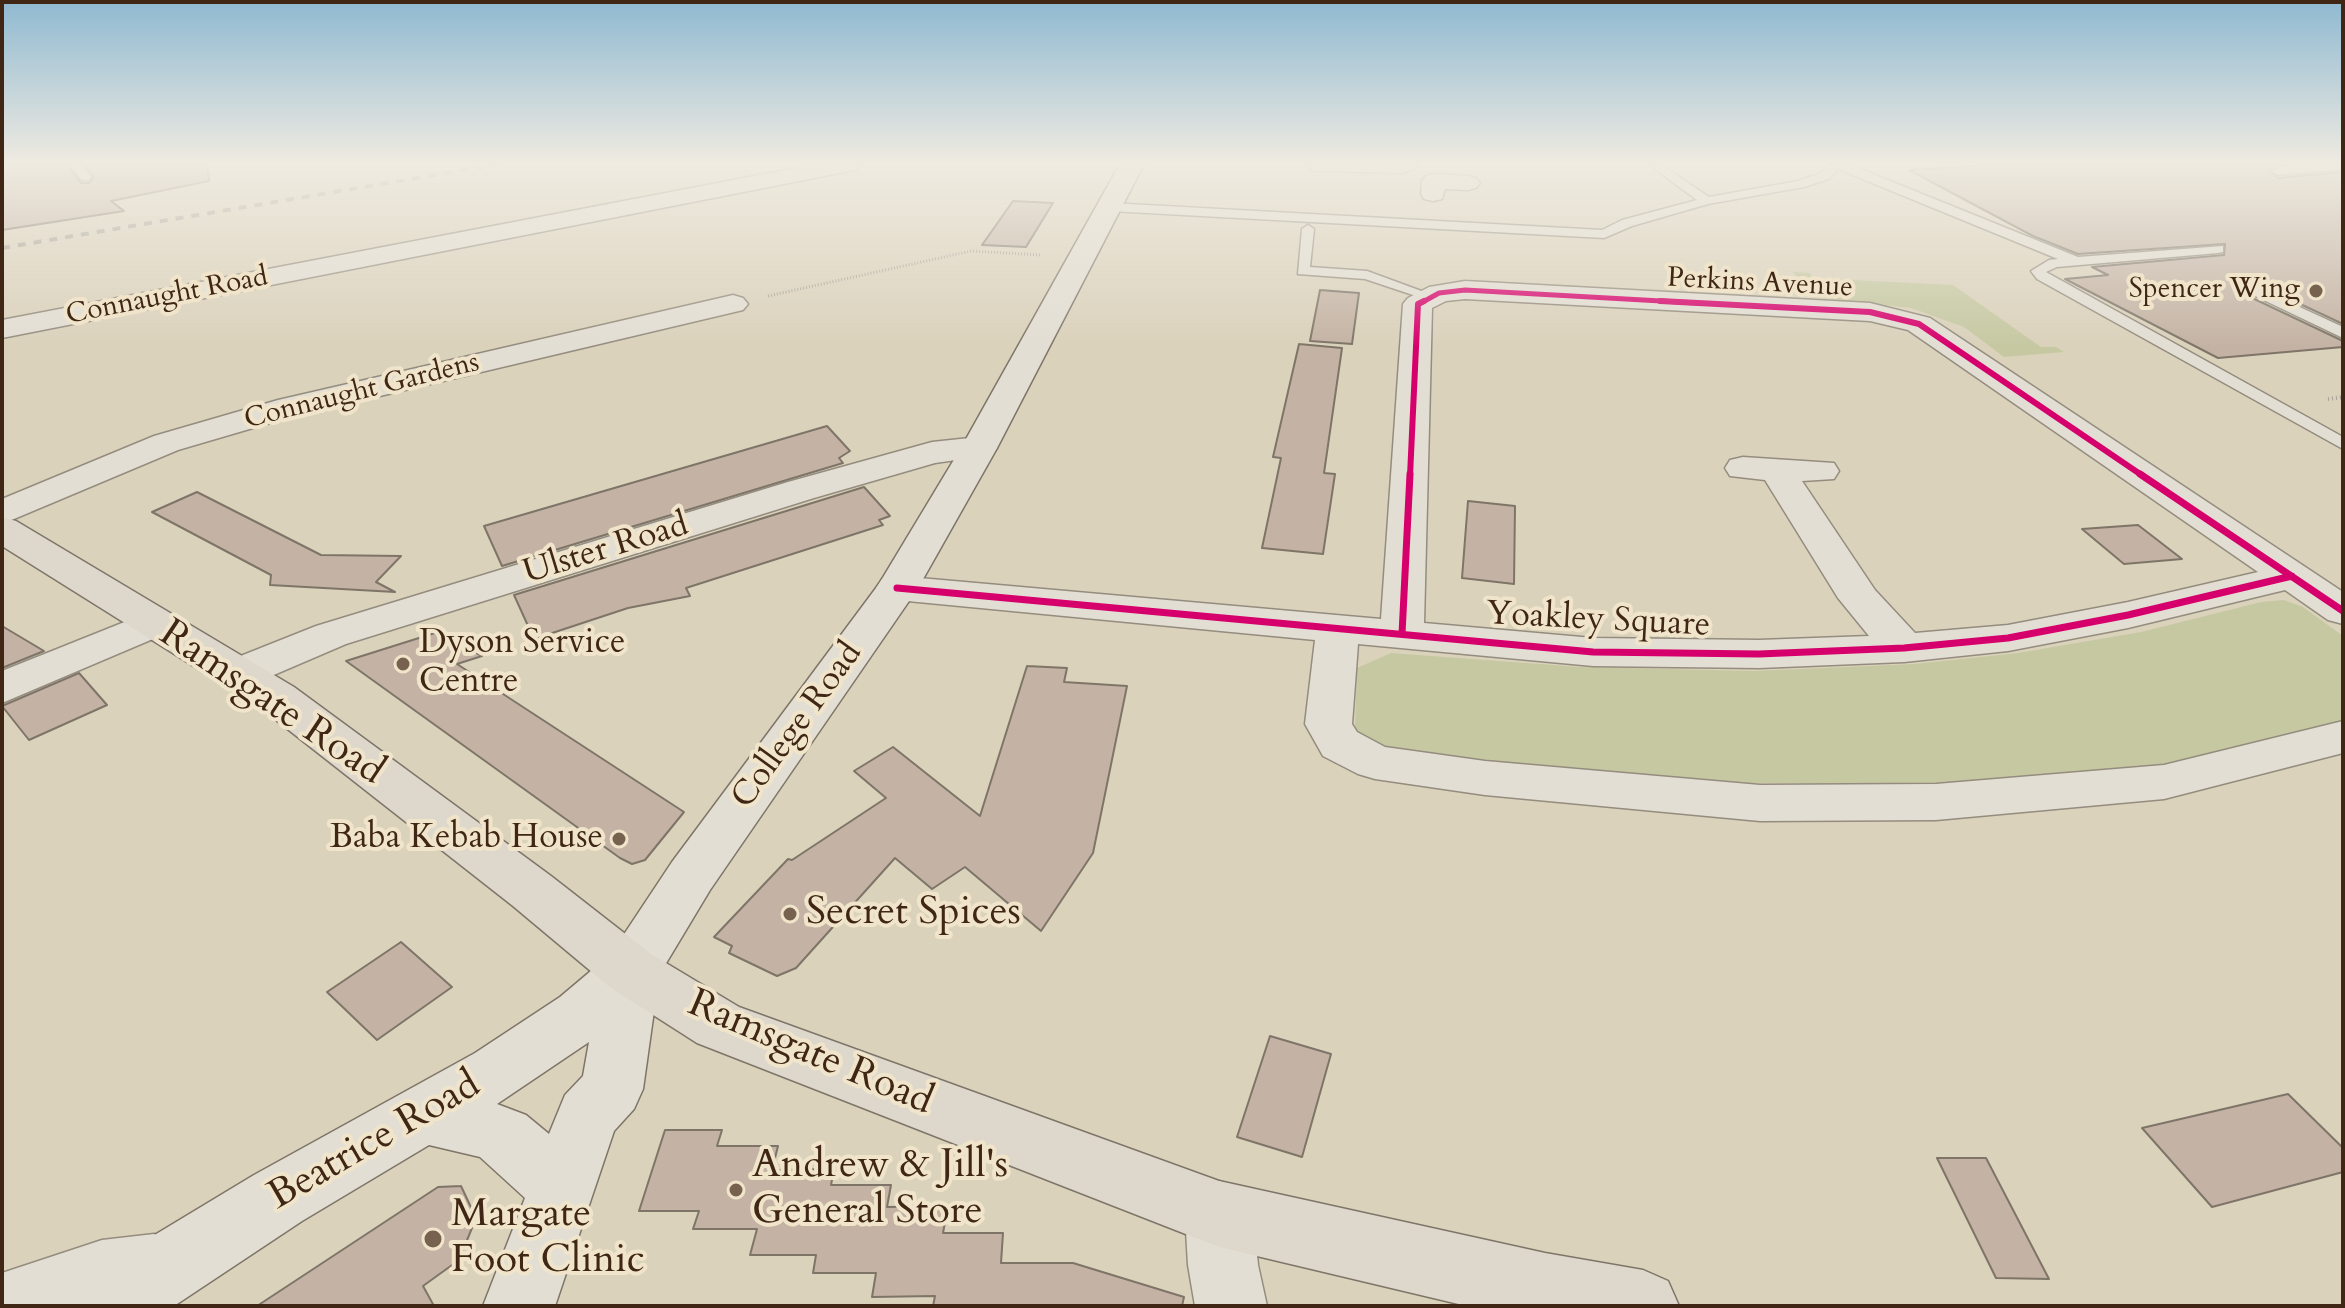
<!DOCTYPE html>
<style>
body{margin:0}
#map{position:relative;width:2345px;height:1308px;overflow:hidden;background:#dbd2bc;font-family:Cardo,serif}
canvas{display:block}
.frame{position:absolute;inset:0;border:4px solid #3f2615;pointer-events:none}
</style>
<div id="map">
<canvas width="2345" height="1308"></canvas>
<div class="frame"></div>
</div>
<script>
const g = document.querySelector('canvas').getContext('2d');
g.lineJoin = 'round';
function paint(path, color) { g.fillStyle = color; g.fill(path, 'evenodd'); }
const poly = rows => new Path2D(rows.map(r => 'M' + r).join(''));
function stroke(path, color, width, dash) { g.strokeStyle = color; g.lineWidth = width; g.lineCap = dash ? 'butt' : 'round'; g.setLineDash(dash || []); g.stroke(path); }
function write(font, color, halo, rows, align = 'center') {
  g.font = font + ' Cardo,serif'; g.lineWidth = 8; g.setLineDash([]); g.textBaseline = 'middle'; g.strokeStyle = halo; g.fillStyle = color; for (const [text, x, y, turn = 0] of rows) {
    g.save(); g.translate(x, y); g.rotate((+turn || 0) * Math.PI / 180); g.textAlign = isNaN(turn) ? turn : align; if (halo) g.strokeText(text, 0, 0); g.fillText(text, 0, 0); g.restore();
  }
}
paint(poly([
 [1793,272,1810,273,1813,278,1953,285,2041,347,2056,347,2064,352,2004,357,1964,327,1911,308,1809,297],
 [2284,600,2303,607,2343,636,2343,722,2182,766,1942,785,1667,782,1384,752,1367,743,1355,730,1357,668,1391,653,1580,667,1754,671,1914,664,2018,653,2141,632,2261,602]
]), '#c6c8a2');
const building = poly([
 [2,164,67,164,81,183,89,183,94,177,84,164,207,164,209,181,111,201,124,211,2,230,2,164],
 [2005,164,2289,164,2276,164,2269,170,2278,178,2343,172,2343,324,2253,282,2242,288,2246,295,2343,341,2343,347,2218,358,2065,279,2108,275,2092,267,2224,255,2225,244,2078,254,2033,236,1909,170,2005,164],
 [1013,201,1053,203,1026,247,982,245,1013,201],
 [1320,290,1359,293,1352,344,1310,341,1320,290],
 [1299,344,1342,348,1324,473,1335,474,1323,554,1262,548,1281,458,1273,457,1299,344],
 [827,426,850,451,839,458,843,463,502,566,484,526,827,426],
 [864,487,890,516,879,520,883,525,686,588,690,596,628,608,534,639,514,595,864,487],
 [197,492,321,555,401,556,376,582,395,592,270,585,271,575,152,512,197,492],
 [1468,501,1515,506,1514,584,1462,578,1468,501],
 [2138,525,2182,559,2124,564,2082,529,2138,525],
 [2,626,44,651,2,668,2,626],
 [438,632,482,656,457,664,684,812,645,860,632,864,620,858,346,661,438,632],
 [1027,666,1067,668,1064,682,1127,686,1093,853,1041,931,965,867,932,889,895,858,796,968,777,976,729,953,732,946,714,937,788,859,792,860,886,798,854,771,893,747,980,816,1027,666],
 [79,673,107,705,29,740,2,706,79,673],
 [401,942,452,987,377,1040,327,992,401,942],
 [1270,1036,1331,1054,1302,1157,1237,1137,1270,1036],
 [2288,1094,2343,1148,2343,1172,2212,1207,2142,1128,2288,1094],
 [665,1130,722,1130,717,1146,778,1146,772,1170,834,1169,831,1185,891,1185,887,1207,948,1206,943,1233,1003,1233,1001,1263,1073,1263,1184,1297,1182,1306,933,1306,935,1296,872,1297,876,1273,813,1273,816,1255,750,1255,757,1229,693,1229,699,1211,639,1211,665,1130],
 [1937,1158,1986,1158,2049,1279,1996,1278,1937,1158],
 [461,1186,476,1218,459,1260,423,1286,434,1306,257,1306,438,1187,461,1186]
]);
paint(building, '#c4b3a4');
stroke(building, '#7e7568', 2);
const service = poly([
 [70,164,81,164,91,177,89,180,81,180,70,164],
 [1648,164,1660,164,1709,197,1798,181,1821,173,1831,164,1848,164,2078,257,2223,246,2223,252,2218,253,2057,267,2046,272,2343,437,2343,449,2037,279,2031,271,2049,260,2058,259,1838,169,1829,179,1804,187,1708,204,1632,226,1604,238,1110,211,1104,207,1110,203,1602,230,1622,220,1697,200,1648,164],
 [2343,164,2343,169,2278,175,2272,171,2278,167,2343,164],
 [1308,225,1314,229,1310,267,1367,271,1435,296,1428,300,1365,279,1298,274,1302,229,1308,225],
 [2252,285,2343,327,2343,338,2247,292,2245,289,2252,285]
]);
const minor = poly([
 [817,164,862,164,858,169,850,171,2,338,2,320,817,164],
 [1305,164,1418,164,1414,169,1402,173,1317,171,1309,169,1305,164],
 [1434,174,1468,176,1476,178,1480,183,1476,188,1468,190,1445,189,1442,199,1433,201,1424,199,1421,194,1422,181,1426,176,1434,174],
 [1465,281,1870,303,1930,318,2343,592,2343,624,2328,620,2285,590,2128,628,2008,651,1904,662,1759,668,1593,666,1358,644,1352,724,1357,732,1385,747,1485,761,1760,785,1936,784,2164,765,2343,721,2343,753,2164,799,1936,820,1760,821,1485,795,1375,779,1358,774,1323,756,1305,724,1315,640,897,600,882,597,876,588,882,579,897,576,1381,619,1403,304,1408,298,1429,287,1465,281],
 [1465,299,1870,321,1908,330,2258,572,2128,602,2008,625,1915,633,1875,590,1802,481,1834,479,1839,471,1834,463,1743,457,1730,460,1725,468,1730,476,1765,480,1838,598,1869,636,1759,640,1593,638,1424,623,1432,308,1446,301,1465,299],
 [733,295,743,298,748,304,743,310,287,418,178,450,2,524,2,499,154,436,278,400,733,295],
 [979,437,991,441,997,448,991,455,935,463,814,498,346,644,255,683,239,687,223,683,217,673,223,663,316,626,788,482,932,442,979,437],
 [152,611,167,615,173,624,167,633,2,703,2,671,152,611],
 [1219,1181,1243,1191,1253,1214,1258,1265,1267,1306,1195,1306,1188,1265,1185,1214,1195,1191,1219,1181],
 [154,1234,179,1244,189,1269,179,1294,154,1304,138,1306,2,1306,2,1273,102,1240,154,1234]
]);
const secondary = poly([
 [1120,164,1144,164,997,448,918,588,710,890,659,975,643,1089,634,1109,614,1131,555,1306,483,1306,525,1198,480,1157,429,1145,302,1221,174,1306,79,1306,90,1281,143,1242,254,1175,475,1053,560,997,611,954,672,862,879,584,961,448,1120,164],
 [589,1042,583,1076,565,1095,549,1134,526,1115,497,1104,589,1042]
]);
const primary = poly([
 [2,517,16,521,294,687,551,876,651,954,739,1007,1219,1181,1545,1253,1643,1270,1668,1281,1679,1306,1467,1306,1219,1247,697,1043,611,988,513,906,262,709,2,546,2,517]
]);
stroke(service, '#948c7e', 3);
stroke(minor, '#948c7e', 3);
stroke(secondary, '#7e7568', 3);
stroke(primary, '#7e7568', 3);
stroke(poly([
 [768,296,971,251,1041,255]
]), '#a5a096', 3, [1, 2]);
stroke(poly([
 [2328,399,2343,397]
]), '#a5a096', 4, [1, 3]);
paint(service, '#e3ded3');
paint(minor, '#e3ded3');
paint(secondary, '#e3ded3');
paint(primary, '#ded8cc');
stroke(poly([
 [2,248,500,164]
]), '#a5a096', 4, [8, 8]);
stroke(poly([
 [1421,303,1439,293,1465,290,1697,303]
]), '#d6006c', 5);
stroke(poly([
 [1660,301,1870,312,1919,324,2143,476],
 [1410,476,1418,304,1424,301]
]), '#d6006c', 6);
stroke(poly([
 [2140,474,2343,611],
 [897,588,1593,652,1759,654,1904,648,2008,638,2128,615,2292,576],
 [1402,634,1410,474]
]), '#d6006c', 7);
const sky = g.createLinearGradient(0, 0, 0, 347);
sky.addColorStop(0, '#8fb9d1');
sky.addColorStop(0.47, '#efebe1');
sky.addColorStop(1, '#efebe100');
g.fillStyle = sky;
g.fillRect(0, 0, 2345, 347);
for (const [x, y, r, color] of [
 [2316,291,8,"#76624f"],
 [403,664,8,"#76624f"],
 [619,839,8,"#76624f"],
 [790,914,8,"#76624f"],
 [736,1190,8,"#76624f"],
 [433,1239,10,"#76624f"]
]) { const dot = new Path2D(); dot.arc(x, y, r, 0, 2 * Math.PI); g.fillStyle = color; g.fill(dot); stroke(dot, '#f0e5cb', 3); }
write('28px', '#3f2615', '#f0e5cb', [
 ["Perkins Avenue",1760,284,3],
 ["Connaught Road",167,297,-11],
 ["Connaught Gardens",362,392,-14]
]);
write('28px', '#3f2615', '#f0e5cb', [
 ["Spencer Wing",2300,291]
], 'right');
write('34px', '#3f2615', '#f0e5cb', [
 ["Ulster Road",606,550,-17],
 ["Yoakley Square",1598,621,3],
 ["College Road",798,726,-54]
]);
write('34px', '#3f2615', '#f0e5cb', [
 ["Dyson Service",419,644],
 ["Centre",419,683],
 ["Baba Kebab House",603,839,"right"]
], 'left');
write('40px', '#3f2615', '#f0e5cb', [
 ["Ramsgate Road",271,704,34],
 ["Ramsgate Road",810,1054,23],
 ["Beatrice Road",375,1142,-30]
]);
write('40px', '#3f2615', '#f0e5cb', [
 ["Secret Spices",806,914],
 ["Andrew & Jill's",752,1167],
 ["General Store",752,1213],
 ["Margate",451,1216],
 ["Foot Clinic",451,1262]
], 'left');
</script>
